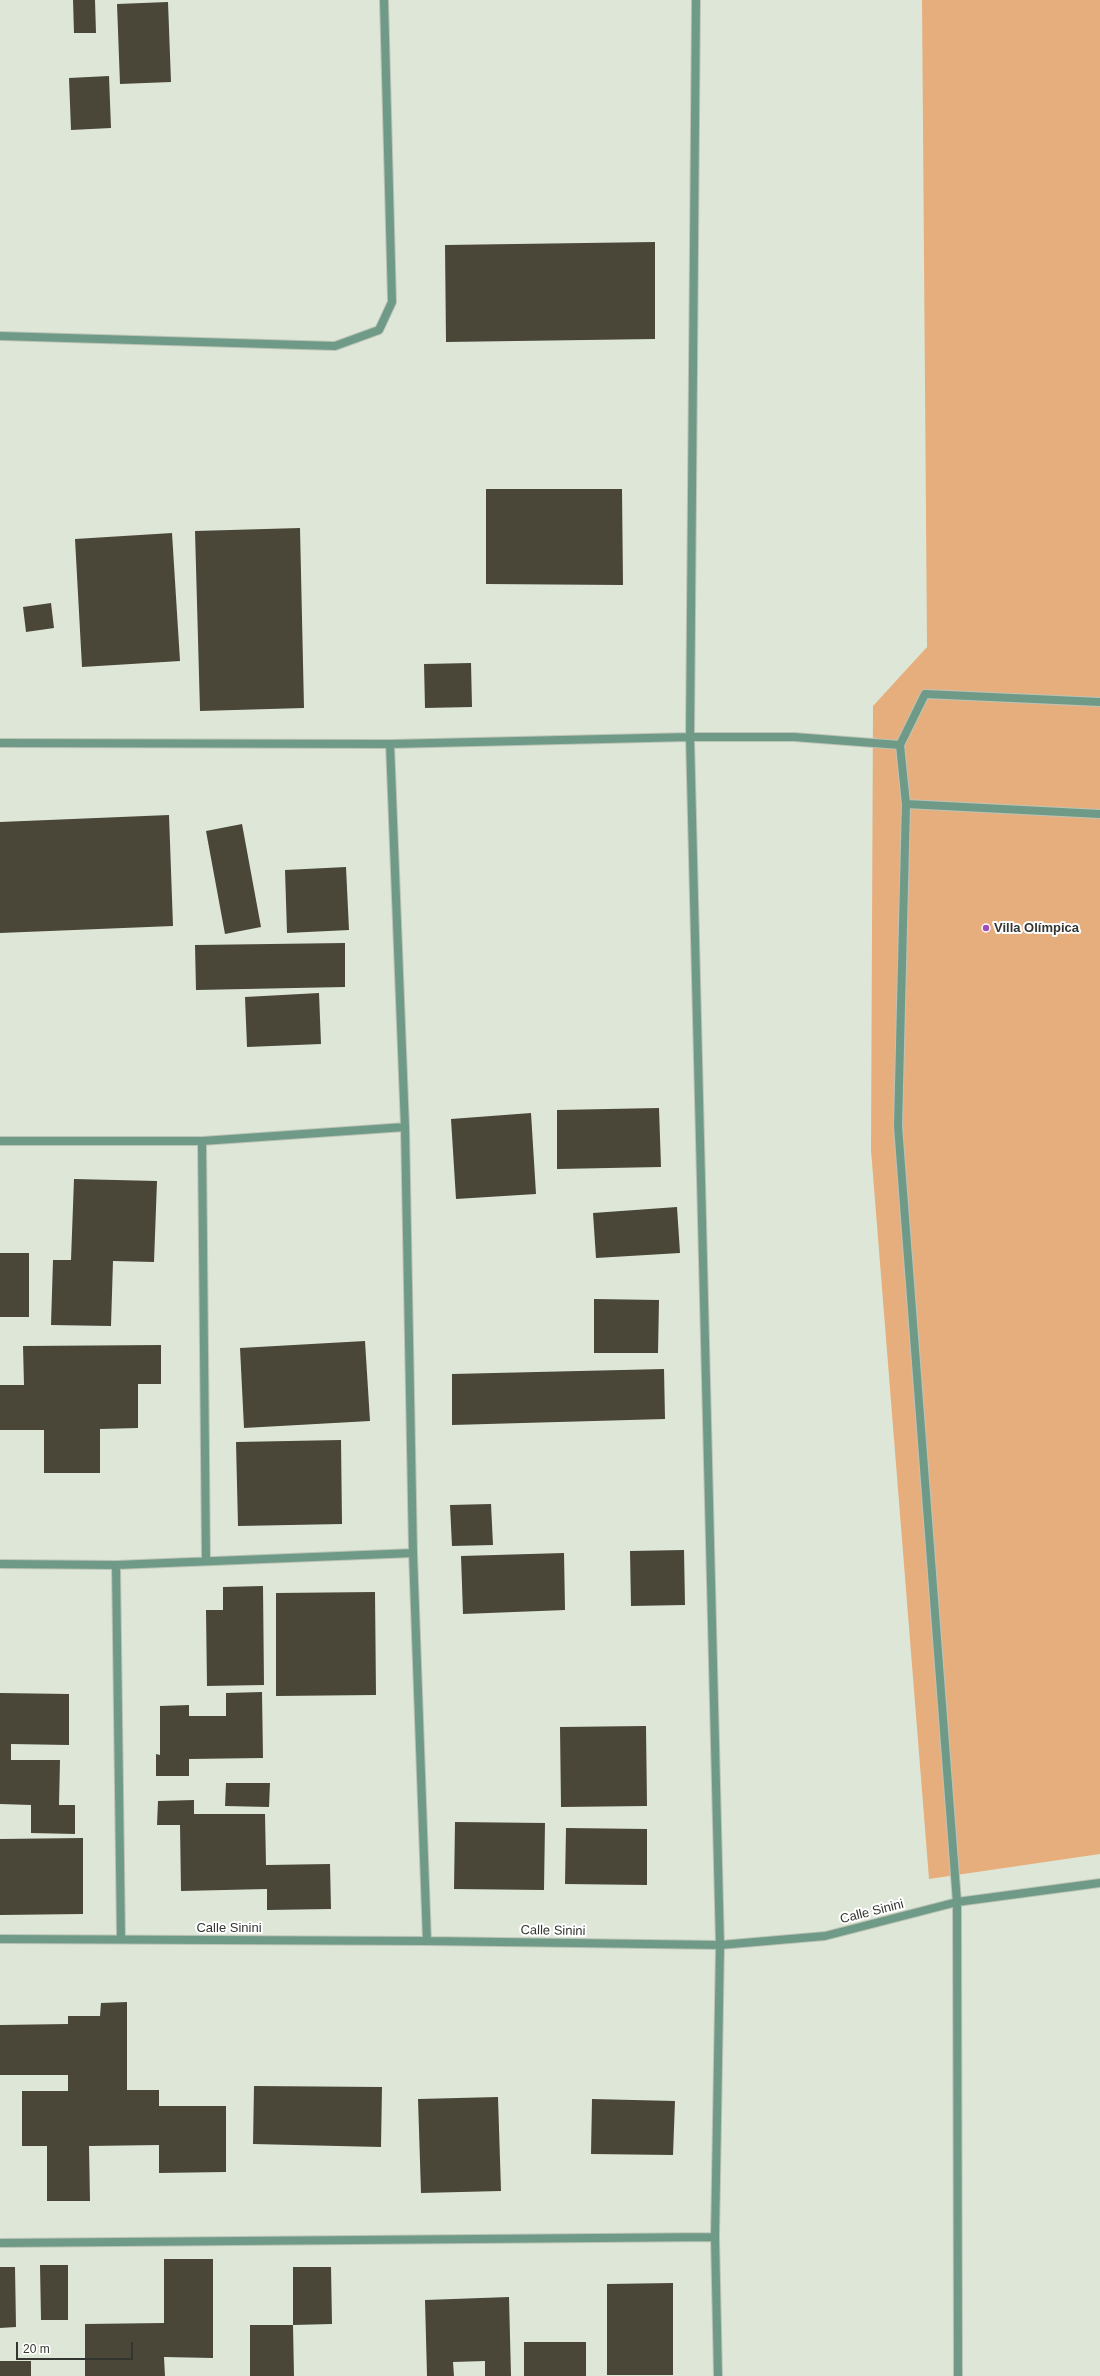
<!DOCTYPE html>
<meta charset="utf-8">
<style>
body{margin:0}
#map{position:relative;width:1100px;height:2376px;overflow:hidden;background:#dee7d7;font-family:Arial,sans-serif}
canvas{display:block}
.scale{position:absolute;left:16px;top:2342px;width:117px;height:18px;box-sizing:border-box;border:2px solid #333630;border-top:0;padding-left:5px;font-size:12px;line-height:14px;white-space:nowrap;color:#333630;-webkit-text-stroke:3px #fff;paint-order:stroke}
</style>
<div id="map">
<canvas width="1100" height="2376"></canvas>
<div class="scale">20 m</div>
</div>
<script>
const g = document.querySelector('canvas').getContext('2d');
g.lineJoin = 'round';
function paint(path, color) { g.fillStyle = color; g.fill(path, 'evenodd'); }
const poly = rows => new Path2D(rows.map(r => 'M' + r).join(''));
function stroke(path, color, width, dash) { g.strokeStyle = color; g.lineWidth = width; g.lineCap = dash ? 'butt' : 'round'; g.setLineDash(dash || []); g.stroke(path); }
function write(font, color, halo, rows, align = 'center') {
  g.font = font + ' Arial,sans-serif'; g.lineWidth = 4; g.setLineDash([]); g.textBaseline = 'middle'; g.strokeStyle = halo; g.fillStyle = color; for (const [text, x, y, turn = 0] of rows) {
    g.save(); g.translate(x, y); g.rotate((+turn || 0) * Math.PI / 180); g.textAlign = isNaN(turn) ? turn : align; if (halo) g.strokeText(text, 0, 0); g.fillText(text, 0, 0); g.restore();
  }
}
paint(poly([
 [922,0,1100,0,1100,1854,929,1879,871,1150,873,706,927,647]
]), '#e7ae7d');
paint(poly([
 [73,0,95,0,96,33,74,33],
 [168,2,171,82,120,84,117,4],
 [109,76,111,128,71,130,69,78],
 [655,242,655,339,446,342,445,245],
 [486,489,622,489,623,585,486,584],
 [300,528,304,708,200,711,195,531],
 [172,533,180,661,82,667,75,539],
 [51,603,54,628,26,632,23,607],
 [471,663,472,707,425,708,424,664],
 [169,815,173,926,0,933,0,822],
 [242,824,261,927,225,934,206,831],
 [346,867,349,930,287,933,285,870],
 [345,943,345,987,196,990,195,945],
 [319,993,321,1044,247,1047,245,997],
 [659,1108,661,1167,557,1169,557,1110],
 [531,1113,536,1194,456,1199,451,1119],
 [74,1179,157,1181,154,1262,113,1261,111,1326,51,1325,53,1260,71,1260],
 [677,1207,680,1253,596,1258,593,1213],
 [0,1253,29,1253,29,1317,0,1317],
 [594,1299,659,1300,658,1353,594,1353],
 [365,1341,370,1421,244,1428,240,1348],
 [161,1345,161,1384,138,1384,138,1428,100,1429,100,1473,44,1473,44,1430,0,1430,0,1385,24,1385,23,1346],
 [664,1369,665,1419,452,1425,452,1374],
 [341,1440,342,1524,238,1526,236,1442],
 [491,1504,493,1545,452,1546,450,1505],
 [684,1550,685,1605,631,1606,630,1551],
 [564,1553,565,1610,463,1614,461,1556],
 [263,1586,264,1685,207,1686,206,1610,223,1610,223,1587],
 [375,1592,376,1695,276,1696,276,1593],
 [262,1692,263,1758,189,1759,189,1776,156,1776,156,1754,160,1755,160,1706,189,1705,189,1716,226,1716,226,1693],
 [0,1693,69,1694,69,1745,11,1744,11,1760,60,1760,59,1805,75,1805,75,1834,31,1833,31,1805,0,1804],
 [646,1726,647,1806,561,1807,560,1727],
 [226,1783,270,1783,269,1807,225,1806],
 [194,1800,194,1814,265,1814,266,1865,330,1864,331,1909,267,1910,267,1889,181,1891,180,1825,157,1825,158,1801],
 [455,1822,545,1823,544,1890,454,1889],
 [566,1828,647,1829,647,1885,565,1884],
 [83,1838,83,1914,0,1915,0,1839],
 [127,2002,127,2090,159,2090,159,2106,226,2106,226,2172,159,2173,159,2145,89,2146,90,2201,47,2201,47,2146,22,2146,22,2091,68,2091,68,2075,0,2075,0,2025,68,2024,68,2016,100,2016,101,2003],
 [254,2086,382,2087,381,2147,253,2144],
 [498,2097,501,2191,421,2193,418,2099],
 [592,2099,675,2101,673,2155,591,2154],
 [164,2259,213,2259,213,2358,164,2357,165,2376,85,2376,85,2324,164,2323],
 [40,2265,68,2265,68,2320,41,2320],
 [0,2267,15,2267,16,2327,0,2328],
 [293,2267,331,2267,332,2324,293,2325],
 [673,2283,673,2375,607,2375,607,2284],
 [509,2297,511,2376,485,2376,485,2361,453,2362,454,2376,427,2376,425,2300],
 [250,2325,293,2325,294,2376,250,2376],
 [524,2342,586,2342,586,2376,524,2376],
 [0,2361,31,2361,31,2376,0,2376]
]), '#4a4738');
const service = poly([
 [1100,702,925,694,900,745,906,804,1100,814],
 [690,737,794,737,900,745],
 [906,804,898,1126,957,1902]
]);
const minor = poly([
 [696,0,690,737,720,1945,715,2237,718,2376],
 [0,336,335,346,379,330,392,302,384,0],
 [0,743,390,744,690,737],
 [390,744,405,1127,413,1553,427,1941],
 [0,1141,202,1141,405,1127],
 [202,1141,206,1560],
 [0,1564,116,1565,413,1553],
 [116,1565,121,1939],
 [0,1939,427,1941,720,1945,825,1936,957,1902],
 [0,2243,715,2237]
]);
const tertiary = poly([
 [958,2376,957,1902,1100,1883]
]);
stroke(service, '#bcc4b6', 10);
stroke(minor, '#bcc4b6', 10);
stroke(tertiary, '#bcc4b6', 10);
stroke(service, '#709a88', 8);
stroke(minor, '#709a88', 8);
stroke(tertiary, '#709a88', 8);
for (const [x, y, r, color] of [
 [986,928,4,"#a24dbc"]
]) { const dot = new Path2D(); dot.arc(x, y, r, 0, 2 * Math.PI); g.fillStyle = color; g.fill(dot); stroke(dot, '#fff', 1.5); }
write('bold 13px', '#333630', '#fff', [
 ["Villa Olímpica",994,928]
], 'left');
write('13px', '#333630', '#fff', [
 ["Calle Sinini",872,1912,-14],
 ["Calle Sinini",229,1928],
 ["Calle Sinini",553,1931,1]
]);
</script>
